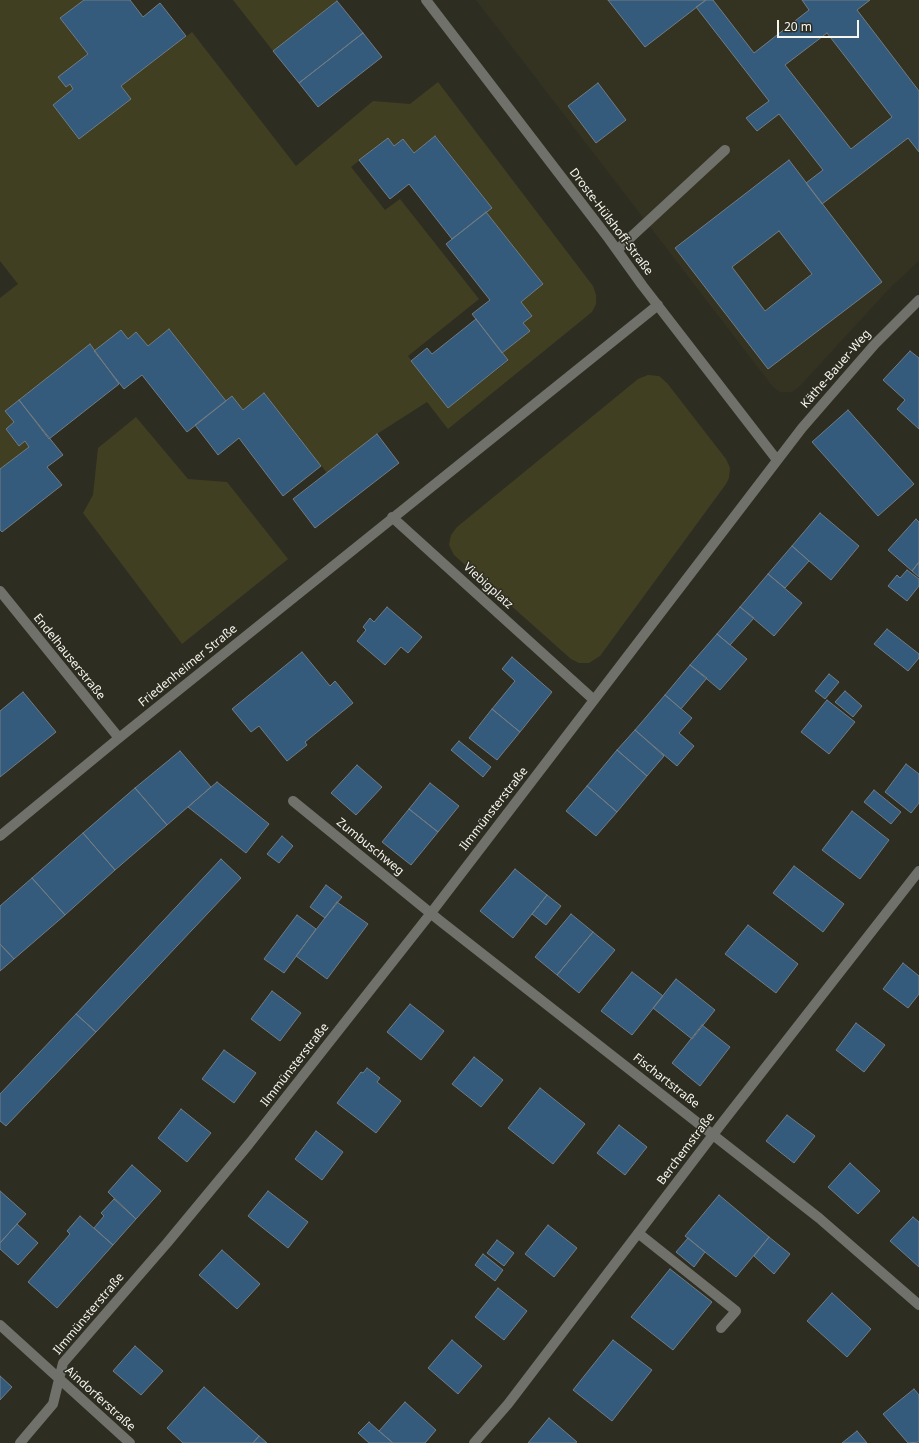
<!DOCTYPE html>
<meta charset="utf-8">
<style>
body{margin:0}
#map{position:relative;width:919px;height:1443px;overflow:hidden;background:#2e2d22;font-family:"Noto Sans",sans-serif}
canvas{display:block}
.scale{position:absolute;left:777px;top:20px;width:82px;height:18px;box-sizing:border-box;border:2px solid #f6f5ee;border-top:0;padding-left:5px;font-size:12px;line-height:14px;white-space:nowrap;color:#f6f5ee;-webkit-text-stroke:3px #2e2d22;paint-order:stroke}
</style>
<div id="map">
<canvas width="919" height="1443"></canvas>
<div class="scale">20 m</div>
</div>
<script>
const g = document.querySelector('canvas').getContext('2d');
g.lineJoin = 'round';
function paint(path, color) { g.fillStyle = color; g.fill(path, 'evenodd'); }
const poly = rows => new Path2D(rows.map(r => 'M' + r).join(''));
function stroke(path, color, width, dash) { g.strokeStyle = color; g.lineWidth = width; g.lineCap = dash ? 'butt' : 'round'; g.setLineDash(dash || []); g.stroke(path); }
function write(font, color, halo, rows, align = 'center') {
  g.font = font + ' "Noto Sans",sans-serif'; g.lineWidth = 3; g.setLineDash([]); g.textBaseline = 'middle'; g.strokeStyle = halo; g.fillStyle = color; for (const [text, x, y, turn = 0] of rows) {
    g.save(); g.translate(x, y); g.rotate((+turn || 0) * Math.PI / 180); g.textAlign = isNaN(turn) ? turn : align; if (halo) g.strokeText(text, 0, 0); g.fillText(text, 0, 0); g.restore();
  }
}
paint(poly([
 [476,0,919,0,919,261,889,289,799,387,792,392,780,392,773,387]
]), '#343321');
paint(poly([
 [0,0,84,0,60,18,88,54,59,77,66,87,70,84,73,89,53,105,79,139,131,99,121,86,192,32,296,166,373,101,410,104,438,82,593,286,596,295,596,304,592,312,448,429,427,402,377,434,327,473,264,393,243,410,232,396,226,401,169,329,148,346,136,332,128,339,95,351,90,345,6,410,14,422,6,429,19,446,25,441,29,447,0,469,0,298,18,284,0,261],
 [436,136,491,207,486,212,543,284,521,302,532,316,523,323,530,331,502,353,508,361,448,408,408,356,479,299,400,199,385,210,351,167,388,138,394,146,403,139,414,153],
 [233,0,338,0,273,51],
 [648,375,659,376,667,383,726,459,730,468,729,478,726,484,600,656,589,663,579,663,571,659,454,555,449,545,451,535,457,527,638,379],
 [136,417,188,479,227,482,288,559,182,644,83,513,93,495,98,448]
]), '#413f22');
const building = poly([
 [84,0,130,0,143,17,160,3,186,36,121,86,131,99,79,139,53,105,73,89,70,84,66,87,58,77,88,54,60,18,84,0],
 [608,0,706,0,645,47,608,0],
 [706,0,713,0,754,53,809,10,802,0,870,0,857,10,919,91,919,152,908,138,822,204,806,183,823,170,779,114,757,131,746,118,769,101,696,7,706,0],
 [827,33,892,117,851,149,785,65,827,33],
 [337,1,363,33,299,83,273,51,337,1],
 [363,33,382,57,318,107,299,83,363,33],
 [598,83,626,120,596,143,568,106,598,83],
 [435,136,492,208,452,239,409,184,390,199,359,160,388,138,394,146,403,139,414,153,435,136],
 [789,160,882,282,768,369,675,248,789,160],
 [779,231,812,274,765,311,732,267,779,231],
 [486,212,543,284,521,302,532,316,523,323,530,331,502,353,472,314,490,300,446,244,486,212],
 [476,319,508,360,448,408,411,361,427,348,432,354,476,319],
 [169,329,226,401,187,432,142,375,124,389,94,351,121,330,128,339,136,332,148,346,169,329],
 [90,344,119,384,49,439,19,400,90,344],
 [910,351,919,358,919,429,897,409,905,400,883,380,910,351],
 [264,393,321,466,283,496,239,438,218,455,195,425,232,396,243,410,264,393],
 [19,400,63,455,47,467,62,485,2,532,0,530,0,469,29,447,25,441,19,446,6,429,14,422,5,411,19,400],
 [848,410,914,484,878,516,812,442,848,410],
 [377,434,399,463,315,528,293,499,377,434],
 [820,513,859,546,831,580,792,546,820,513],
 [916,519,919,522,919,562,912,571,888,550,916,519],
 [792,546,809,561,785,588,768,574,792,546],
 [919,562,919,577,912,571,919,562],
 [907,570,919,579,919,586,907,601,888,586,897,575,900,578,907,570],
 [768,574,802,603,774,636,740,607,768,574],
 [387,607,422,637,408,653,401,647,385,665,357,641,366,630,363,627,370,618,374,622,387,607],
 [740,607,754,618,730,645,717,634,740,607],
 [887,629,919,654,919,658,908,671,874,644,887,629],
 [717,634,747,659,720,690,690,665,717,634],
 [302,652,330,686,335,681,353,703,305,742,307,745,287,761,259,726,251,732,232,709,302,652],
 [512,657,552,692,520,732,492,709,515,681,502,669,512,657],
 [690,665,707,678,681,709,665,695,690,665],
 [829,674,839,682,825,699,815,691,829,674],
 [845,691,862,706,853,717,835,702,845,691],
 [23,692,56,732,0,777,0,711,23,692],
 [665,695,692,718,679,733,694,746,677,766,635,730,665,695],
 [827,700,855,722,829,754,801,732,827,700],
 [492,709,520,732,497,760,469,738,492,709],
 [635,730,664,756,647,776,617,750,635,730],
 [459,741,491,767,483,777,451,750,459,741],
 [617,750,647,776,617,812,587,786,617,750],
 [180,751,211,787,167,825,135,788,180,751],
 [906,764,919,774,919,803,911,813,885,792,906,764],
 [357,765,382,787,356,815,331,793,357,765],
 [217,782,269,824,246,853,188,807,217,782],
 [430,783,459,806,438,832,409,809,430,783],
 [587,786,617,812,596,836,566,811,587,786],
 [135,788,167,825,115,870,83,833,135,788],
 [874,790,901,812,891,824,864,802,874,790],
 [409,809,438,832,411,865,382,842,409,809],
 [852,811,889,840,860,879,822,850,852,811],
 [83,833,115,870,65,915,32,878,83,833],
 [282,836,293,846,279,863,267,854,282,836],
 [221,859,241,878,96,1032,76,1014,221,859],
 [794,866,844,904,823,932,773,893,794,866],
 [515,869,547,895,513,938,480,911,515,869],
 [32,878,65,915,14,959,0,944,0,906,32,878],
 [326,885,342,897,325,918,310,907,326,885],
 [547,895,561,906,546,925,532,914,547,895],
 [337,902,368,924,327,979,296,956,337,902],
 [571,914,593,932,557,975,535,957,571,914],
 [297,915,316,929,284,973,264,959,297,915],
 [748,925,798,964,776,993,725,954,748,925],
 [593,932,615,950,579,993,557,975,593,932],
 [0,944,14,959,0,971,0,944],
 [903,963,919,976,919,994,908,1008,883,989,903,963],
 [632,972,663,996,632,1035,601,1011,632,972],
 [676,979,715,1010,692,1039,653,1008,676,979],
 [272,991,301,1013,280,1041,251,1019,272,991],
 [410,1004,444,1031,421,1060,387,1032,410,1004],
 [76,1014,96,1032,6,1126,0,1121,0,1094,76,1014],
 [856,1023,885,1045,864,1072,836,1050,856,1023],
 [702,1025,730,1047,700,1086,672,1063,702,1025],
 [224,1050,256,1073,234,1103,202,1079,224,1050],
 [474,1057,503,1080,481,1107,452,1084,474,1057],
 [367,1068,380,1078,377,1082,401,1101,376,1133,337,1103,361,1072,363,1073,367,1068],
 [540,1088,585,1124,553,1164,508,1128,540,1088],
 [181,1109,211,1133,187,1162,158,1138,181,1109],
 [787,1115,815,1136,794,1163,766,1141,787,1115],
 [619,1125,647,1147,625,1175,597,1153,619,1125],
 [316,1131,343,1152,322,1180,295,1159,316,1131],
 [850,1163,880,1191,858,1214,828,1187,850,1163],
 [132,1165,161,1191,136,1219,108,1192,132,1165],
 [0,1191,26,1214,0,1243,0,1191],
 [268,1191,308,1222,288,1248,248,1216,268,1191],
 [719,1195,769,1237,736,1277,685,1236,719,1195],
 [114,1199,136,1219,113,1245,94,1228,104,1216,101,1213,114,1199],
 [80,1216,113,1245,57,1308,28,1282,70,1234,67,1231,80,1216],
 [913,1217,919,1222,919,1267,890,1241,913,1217],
 [17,1224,38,1243,18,1265,0,1249,0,1243,17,1224],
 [548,1225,577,1248,554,1277,525,1254,548,1225],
 [769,1237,790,1254,774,1274,754,1256,769,1237],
 [688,1238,705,1252,694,1267,676,1252,688,1238],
 [497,1240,514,1253,504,1266,487,1253,497,1240],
 [222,1250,260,1284,237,1309,199,1275,222,1250],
 [483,1254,503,1270,495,1281,475,1265,483,1254],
 [670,1269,712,1302,673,1350,631,1317,670,1269],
 [498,1288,527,1311,504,1340,475,1317,498,1288],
 [832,1293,871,1329,847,1357,807,1321,832,1293],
 [452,1340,482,1366,458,1394,428,1368,452,1340],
 [613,1340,652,1370,612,1421,573,1390,613,1340],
 [135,1346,163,1371,141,1395,113,1371,135,1346],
 [0,1376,12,1387,0,1400,0,1376],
 [204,1387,259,1436,253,1443,183,1443,167,1428,204,1387],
 [914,1389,919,1395,919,1442,908,1443,883,1414,914,1389],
 [405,1402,436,1430,425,1443,393,1443,379,1431,405,1402],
 [549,1418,577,1442,575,1443,528,1443,549,1418],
 [369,1422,379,1431,393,1443,369,1443,358,1433,369,1422],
 [857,1431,867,1443,842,1443,857,1431],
 [259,1436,267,1443,253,1443,259,1436]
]);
paint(building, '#355b7c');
stroke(building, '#717c85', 1);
stroke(poly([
 [426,0,609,239,642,285,777,460],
 [617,250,725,150],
 [392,517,594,700,802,428,875,344,919,300],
 [0,591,119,738],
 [293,801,439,920,819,1218,919,1305],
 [0,836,119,738,658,305],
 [638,1233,736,1311,721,1328],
 [0,1325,130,1443],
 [20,1443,53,1404,63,1363,167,1243,249,1144,431,913,594,700],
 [474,1443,508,1404,722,1123,919,871]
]), '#71716b', 10);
write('12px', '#f6f5ee', '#2e2d22', [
 ["Droste-Hülshoff-Straße",611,222,53],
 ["Käthe-Bauer-Weg",836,369,-49],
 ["Viebigplatz",488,586,42],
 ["Endelhauserstraße",69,657,51],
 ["Friedenheimer Straße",188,666,-39],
 ["Ilmmünsterstraße",494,809,-52],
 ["Zumbuschweg",370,847,39],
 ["Ilmmünsterstraße",295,1065,-52],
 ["Fischartstraße",666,1081,38],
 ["Berchemstraße",686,1149,-53],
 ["Ilmmünsterstraße",89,1314,-50],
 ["Aindorferstraße",100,1399,42]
]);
</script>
